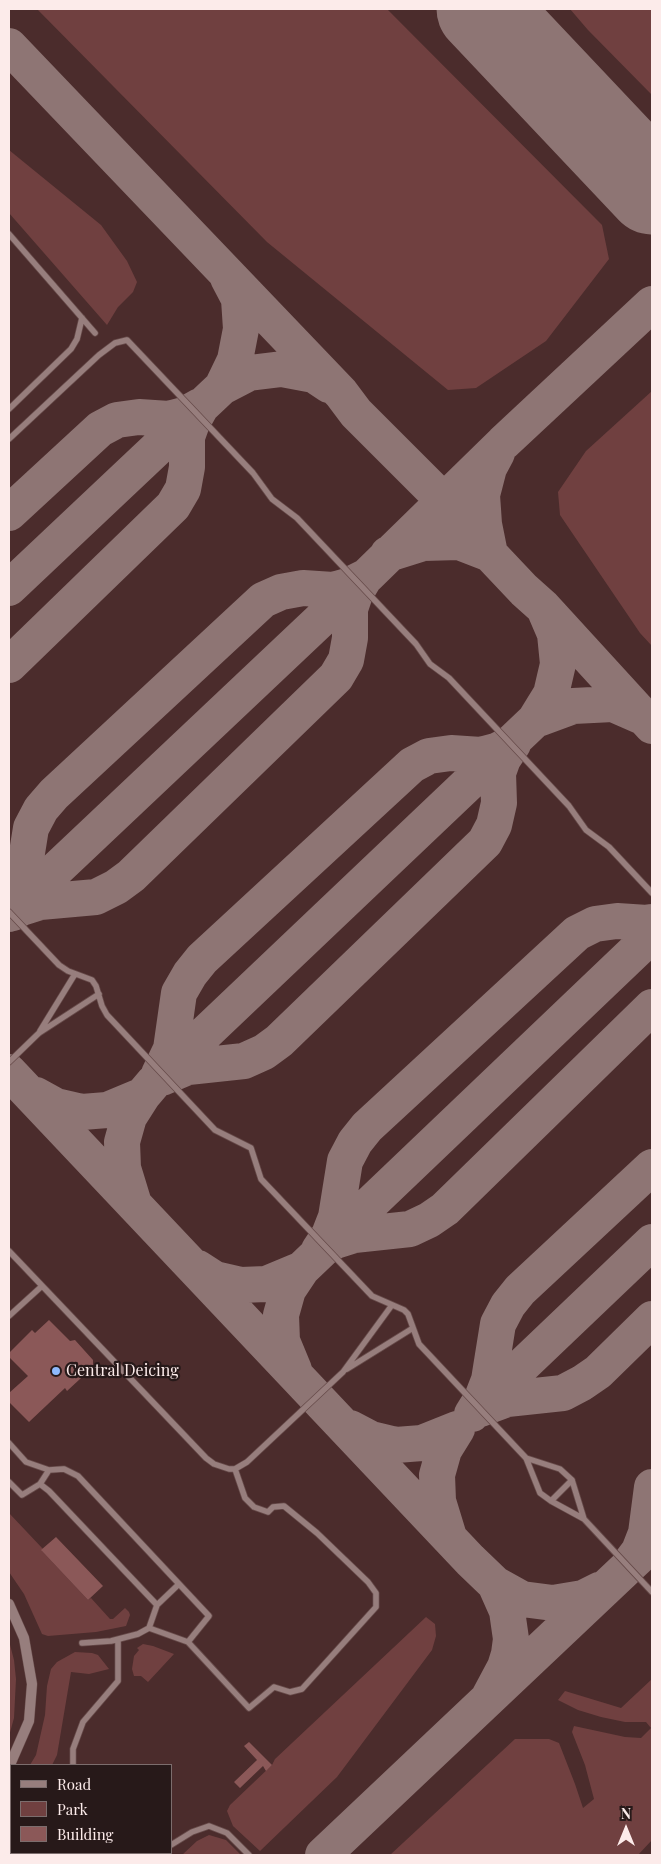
<!DOCTYPE html>
<style>
body{margin:0}
#map{position:relative;width:661px;height:1864px;overflow:hidden;background:#4b2c2c;font-family:"Playfair Display",serif}
canvas{display:block}
.frame{position:absolute;inset:0;border:10px solid #fcebea;pointer-events:none}
.legend{position:absolute;left:10px;top:1764px;width:162px;height:90px;box-sizing:border-box;background:#271919;border:1px solid #7c6d6d;margin:0;padding:6px 9px;list-style:none;font-size:15px;color:#fcebea}
.legend li{display:flex;align-items:center;gap:10px;height:25px}
.legend b{width:25px;border:1px solid #7c6d6d}
.north{position:absolute;left:601px;top:1804px;width:50px;height:50px;-webkit-text-stroke:4px #271919;paint-order:stroke;rotate:0deg;font-size:14px;font-weight:700;line-height:20px;text-align:center;color:#fcebea}
.north::after{content:'';display:block;margin:auto;width:18px;height:22px;background:#fcebea;clip-path:polygon(50% 0,100% 100%,50% 72%,0 100%)}
</style>
<div id="map">
<canvas width="661" height="1864"></canvas>
<div class="frame"></div>
<ul class="legend">
<li><b style="height:6px;background:#977e7d"></b>Road</li>
<li><b style="height:14px;background:#704040"></b>Park</li>
<li><b style="height:14px;background:#8b5858"></b>Building</li>
</ul>
<div class="north">N</div>
</div>
<script>
const g = document.querySelector('canvas').getContext('2d');
g.lineJoin = 'round';
function paint(path, color) { g.fillStyle = color; g.fill(path, 'evenodd'); }
const poly = rows => new Path2D(rows.map(r => 'M' + r).join(''));
function stroke(path, color, width, dash) { g.strokeStyle = color; g.lineWidth = width; g.lineCap = dash ? 'butt' : 'round'; g.setLineDash(dash || []); g.stroke(path); }
function write(font, color, halo, rows, align = 'center') {
  g.font = font + ' "Playfair Display",serif'; g.lineWidth = 4.5; g.setLineDash([]); g.textBaseline = 'middle'; g.strokeStyle = halo; g.fillStyle = color; for (const [text, x, y, turn = 0] of rows) {
    g.save(); g.translate(x, y); g.rotate((+turn || 0) * Math.PI / 180); g.textAlign = isNaN(turn) ? turn : align; if (halo) g.strokeText(text, 0, 0); g.fillText(text, 0, 0); g.restore();
  }
}
paint(poly([
 [37,9,387,9,602,225,609,259,546,341,476,388,448,390,267,242],
 [570,9,652,9,652,95,588,30],
 [9,150,101,225,127,261,137,282,133,292,118,307,107,325,9,213],
 [652,391,652,646,640,633,560,515,558,492,586,451],
 [9,1513,43,1549,42,1551,88,1600,91,1598,110,1619,113,1619,125,1608,129,1612,130,1615,126,1626,96,1632,48,1636,42,1634,24,1594,9,1572],
 [426,1617,435,1624,436,1636,432,1650,337,1777,260,1851,233,1826,227,1811,230,1805,272,1765,275,1759],
 [9,1641,14,1660,16,1679,14,1718,9,1736],
 [143,1644,153,1646,174,1654,148,1682,141,1676,134,1676,132,1669,134,1656,139,1650,137,1648],
 [75,1652,92,1653,98,1655,109,1669,89,1674,71,1672,57,1755,52,1765,30,1765,36,1755,45,1715,47,1686,51,1669,57,1662],
 [652,1679,652,1840,638,1855,390,1855,515,1739,549,1739,559,1743,575,1784,583,1808,594,1799,585,1765,572,1732,574,1726,625,1737,641,1738,651,1728,646,1722,625,1722,601,1717,578,1710,558,1700,565,1691,621,1708],
 [209,1835,226,1840,241,1855,182,1855,197,1841]
]), '#704040');
stroke(poly([
 [9,46,341,393,356,413,444,501,490,554,524,590,543,607,652,726],
 [222,387,235,360,241,329,239,299,228,278],
 [9,513,100,429,117,420,139,417,169,419,184,415,200,406],
 [388,554,423,543,459,542,490,554,484,524,482,495,489,468,497,453],
 [9,588,222,387,249,373,282,369,314,375,329,385],
 [9,665,173,506,183,489,187,467,187,437,192,423,201,407],
 [535,720,573,706,613,704,645,718],
 [10,910,22,884,31,828,41,809,54,794,263,600,281,592,303,588,333,590,347,586,363,578],
 [13,913,21,908,40,902,96,897,116,887,131,876,336,677,346,660,350,638,350,609,355,594,364,579],
 [9,914,369,574,503,443,652,304],
 [9,1072,470,1560,495,1584,507,1611,511,1639,509,1654,505,1667,489,1697],
 [159,1074,171,1049,179,993,190,974,202,959,412,765,429,756,451,753,481,755,496,751,510,744],
 [162,1078,188,1067,244,1061,264,1052,279,1041,485,842,494,825,499,803,498,773,503,759,513,744],
 [36,1095,56,1106,82,1112,107,1110,143,1095,129,1117,122,1142,123,1168,134,1204],
 [143,1095,154,1082,535,720,551,694,558,664,555,634,546,613],
 [327,1246,335,1241,354,1235,410,1229,429,1220,445,1209,652,1007],
 [319,1250,329,1235,336,1217,345,1161,355,1142,367,1127,577,933,595,924,617,921,647,923,652,922],
 [198,1268,215,1279,241,1285,266,1284,302,1269,288,1290,281,1315,282,1341,294,1370],
 [302,1269,652,935],
 [480,1406,652,1242],
 [480,1409,507,1399,563,1393,582,1383,598,1372,652,1319],
 [472,1414,482,1398,489,1380,498,1324,508,1305,520,1290,652,1167],
 [350,1428,371,1439,396,1445,422,1443,457,1429,444,1450,437,1475,438,1501,449,1537],
 [630,1563,639,1551,646,1533,652,1487],
 [495,1584,522,1599,553,1603,583,1598,599,1590],
 [323,1855,652,1544]
]), '#8e7574', 36);
stroke(poly([
 [482,9,652,189]
]), '#8e7574', 91);
paint(poly([
 [49,1320,70,1341,75,1340,93,1360,93,1367,67,1391,65,1388,29,1422,9,1402,9,1393,28,1376,9,1357,9,1353,32,1330,35,1333],
 [56,1537,103,1586,88,1600,41,1550],
 [249,1742,272,1765,266,1771,263,1766,240,1788,234,1782,257,1760,244,1746]
]), '#8b5858');
const lane = poly([
 [9,234,95,333],
 [9,409,71,349,77,339,82,318],
 [9,439,99,355,115,343,127,340,253,473,272,499,297,518,416,644,430,664,449,678,569,806,586,830,609,847,652,893],
 [9,912,59,965,68,971,92,980,96,986,102,1006,107,1015,215,1130,251,1148,261,1179,372,1296,404,1310,408,1314,419,1344,526,1458,540,1493,551,1501,584,1519,652,1592],
 [40,1031,75,974],
 [9,1062,39,1033,99,994],
 [9,1251,206,1458,214,1464,229,1469,235,1469,247,1462,343,1372,392,1305],
 [9,1316,42,1286],
 [347,1369,413,1328],
 [9,1443,26,1462,49,1470],
 [526,1458,560,1469,572,1480,584,1519],
 [9,1482,22,1495,40,1484,49,1491,157,1605,149,1628,138,1634,111,1641,82,1643],
 [40,1484,49,1470,64,1469,78,1476,209,1616,188,1642],
 [551,1501,572,1480],
 [157,1605,179,1584],
 [149,1628,188,1642,249,1708,274,1687,290,1692,302,1689,376,1607,376,1593,368,1582,317,1533,284,1506,273,1507,268,1512,254,1507,245,1498,235,1469],
 [73,1765,73,1749,83,1722,118,1681,118,1640],
 [171,1845,192,1832,209,1826,227,1833,249,1855]
]);
const street = poly([
 [9,1604,24,1638,32,1684,29,1721,9,1767]
]);
stroke(lane, '#674b4a', 7);
stroke(street, '#674b4a', 11);
stroke(lane, '#977e7d', 5.5);
stroke(street, '#977e7d', 10);
for (const [x, y, r, color] of [
 [56,1371,5,"#8eb9fd"]
]) { const dot = new Path2D(); dot.arc(x, y, r, 0, 2 * Math.PI); g.fillStyle = color; g.fill(dot); stroke(dot, '#271919', 2); }
write('16px', '#fcebea', '#271919', [
 ["Central Deicing",66,1371]
], 'left');
</script>
